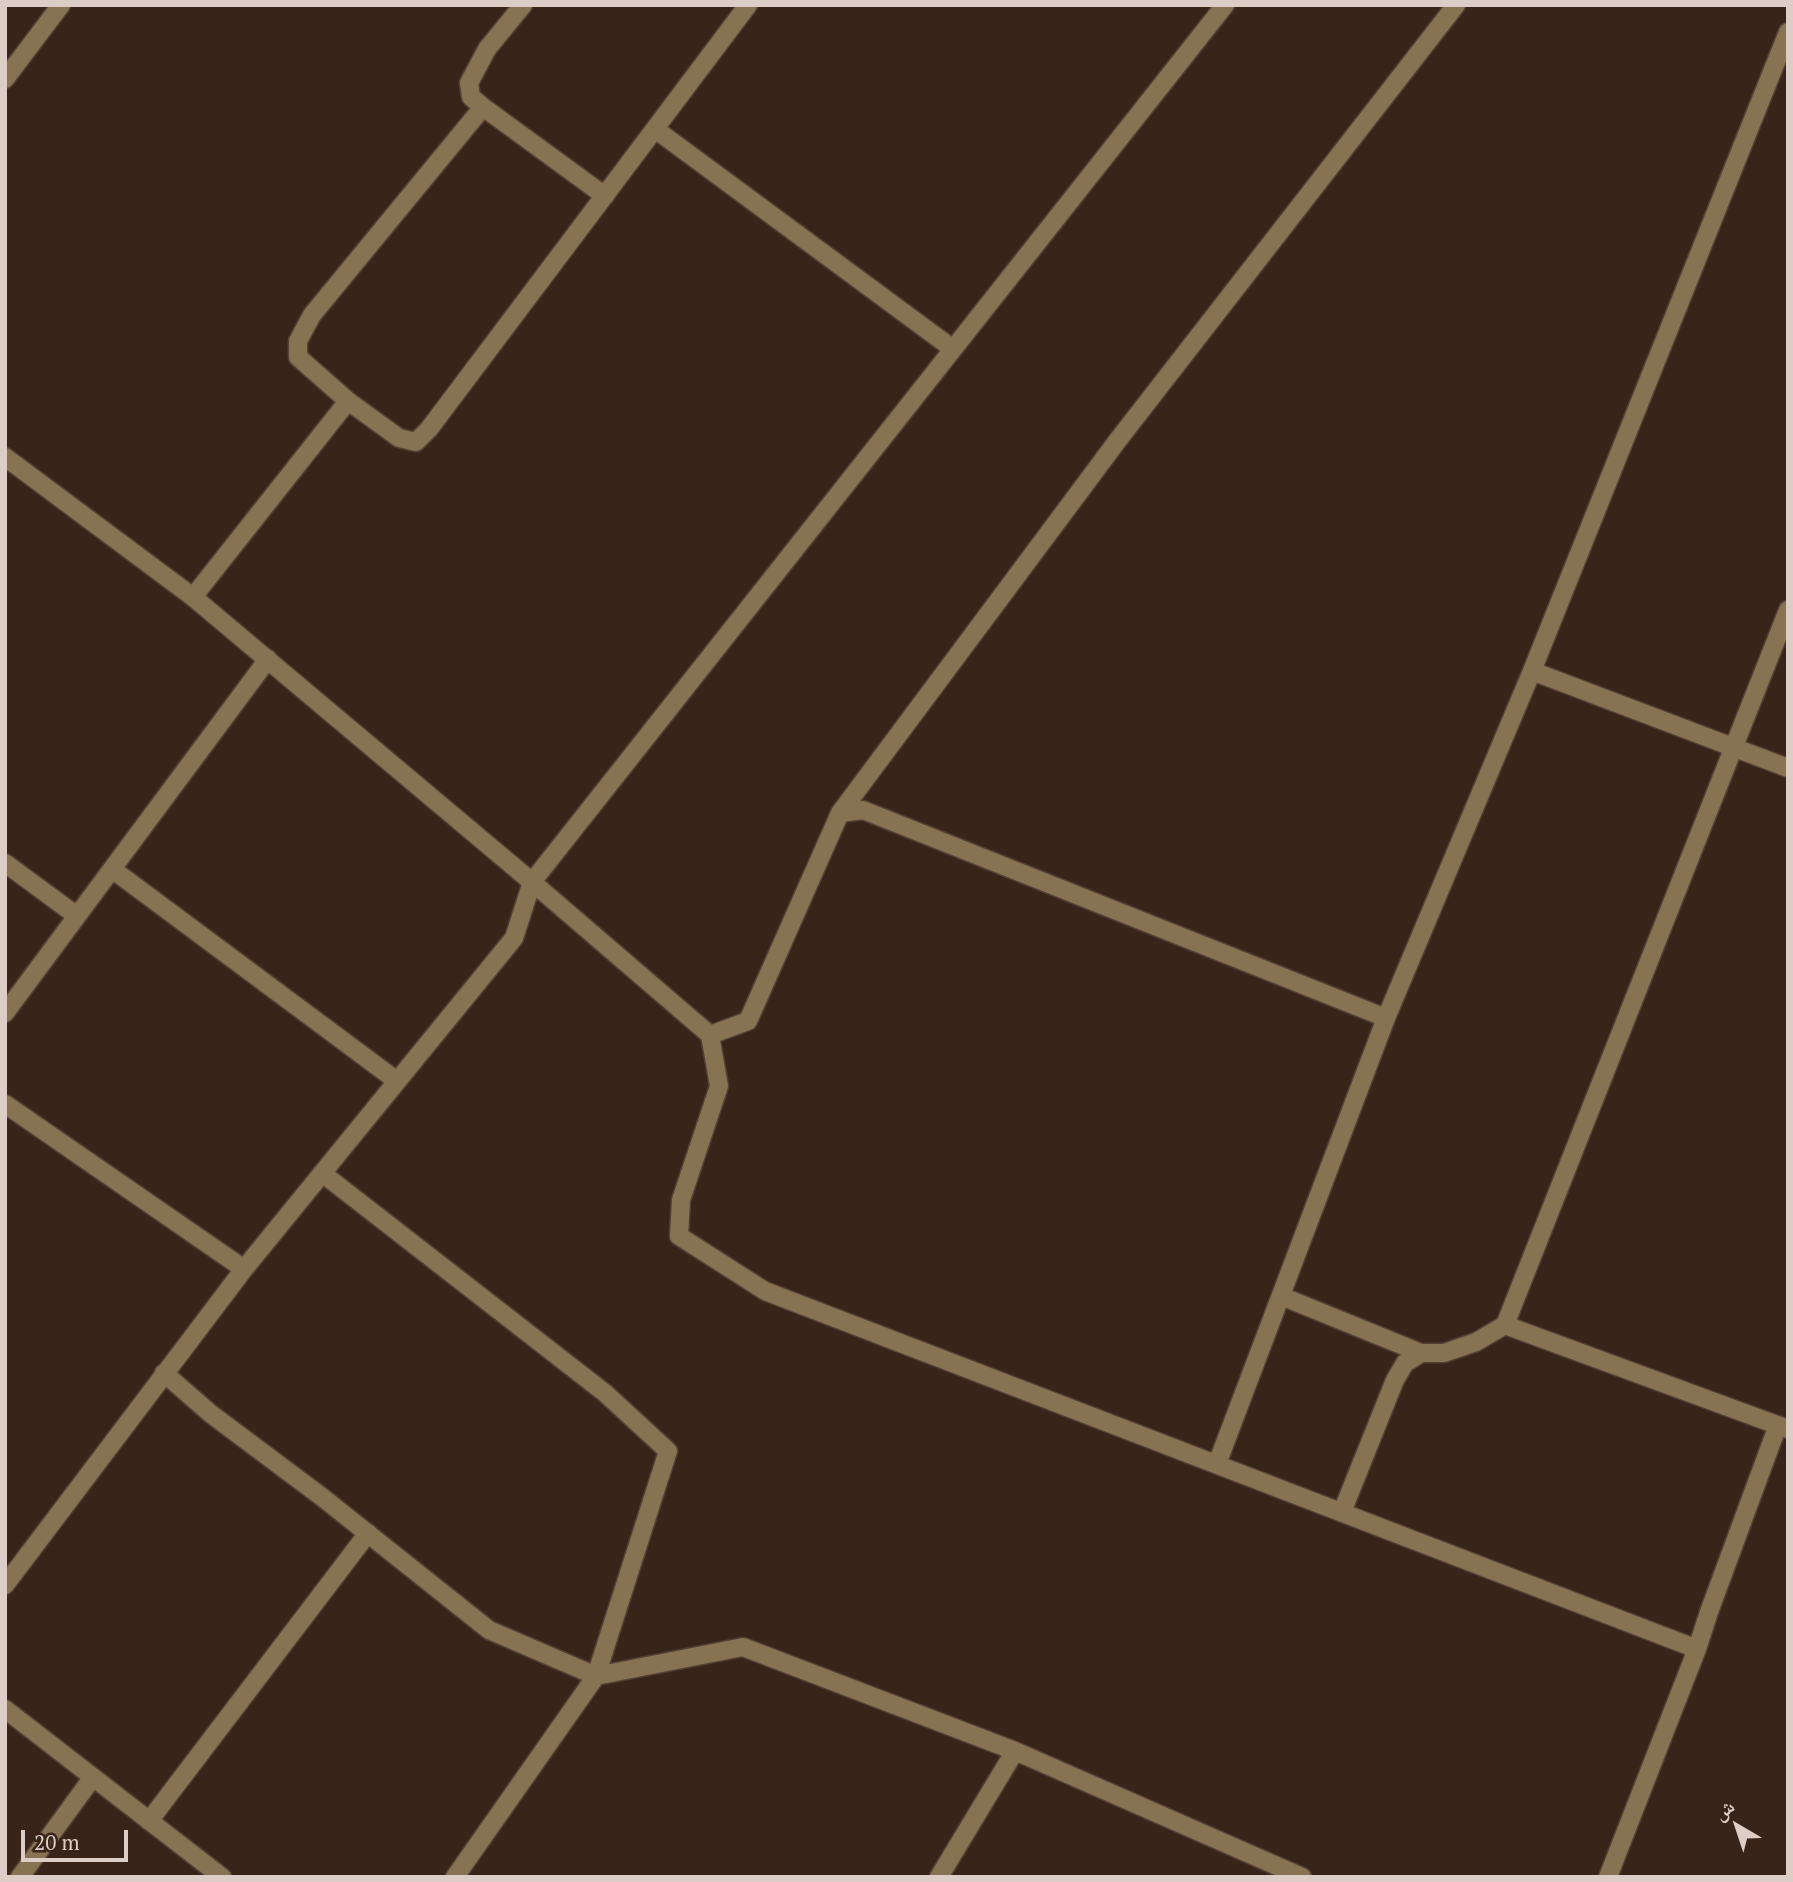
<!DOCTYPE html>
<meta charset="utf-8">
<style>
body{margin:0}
#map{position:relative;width:1793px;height:1882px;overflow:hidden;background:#382419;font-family:"PT Serif","Noto Naskh Arabic",serif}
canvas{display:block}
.frame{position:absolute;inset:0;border:7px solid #dccec7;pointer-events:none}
.north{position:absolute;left:1702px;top:1791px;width:70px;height:70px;-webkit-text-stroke:5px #382419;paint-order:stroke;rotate:321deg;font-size:19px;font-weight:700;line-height:28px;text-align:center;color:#dccec7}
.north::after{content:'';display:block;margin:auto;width:24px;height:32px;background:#dccec7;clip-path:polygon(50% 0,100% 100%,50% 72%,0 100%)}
.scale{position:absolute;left:21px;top:1830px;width:107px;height:32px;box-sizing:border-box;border:4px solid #dccec7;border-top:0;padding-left:9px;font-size:21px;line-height:24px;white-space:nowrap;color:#dccec7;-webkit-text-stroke:5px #382419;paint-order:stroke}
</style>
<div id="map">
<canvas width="1793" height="1882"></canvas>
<div class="frame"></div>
<div class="north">ش</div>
<div class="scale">20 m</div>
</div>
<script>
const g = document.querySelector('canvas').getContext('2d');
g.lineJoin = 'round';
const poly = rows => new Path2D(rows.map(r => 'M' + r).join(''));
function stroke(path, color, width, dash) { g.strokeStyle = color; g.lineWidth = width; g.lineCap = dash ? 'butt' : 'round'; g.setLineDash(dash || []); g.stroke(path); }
const minor = poly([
 [5,79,61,5],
 [483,107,605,196],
 [655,129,953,349],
 [348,401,399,438,416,442,429,429,748,5],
 [5,457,193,597,532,882,1225,5],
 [193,597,348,401,298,357,298,341,312,315,483,107,471,97,469,83,487,49,523,5],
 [1788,610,1505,1325,1788,1429],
 [1532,671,1788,768],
 [840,813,1118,440,1456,5],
 [5,863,77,916],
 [112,869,397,1081],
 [5,1013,268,659],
 [1386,1018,1532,671,1788,32],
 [710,1035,748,1021,840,813,863,810,1386,1018,1217,1464],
 [5,1104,244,1269,5,1585],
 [244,1269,514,938,532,882,710,1035,719,1086,681,1200,679,1236,765,1291,1697,1649,1709,1612,1778,1425],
 [1281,1296,1421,1353],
 [164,1373,211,1414,322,1497,489,1630,596,1676,668,1451,605,1393,322,1173],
 [1342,1512,1395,1380,1405,1363,1421,1353,1444,1353,1476,1342,1505,1325],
 [5,1709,222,1877],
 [149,1821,368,1533],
 [20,1877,93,1777],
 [455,1877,596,1676,743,1647,1015,1751,1302,1877],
 [939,1877,1015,1751],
 [1608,1877,1697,1649]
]);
stroke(minor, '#523f35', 21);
stroke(minor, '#877251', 18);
</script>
